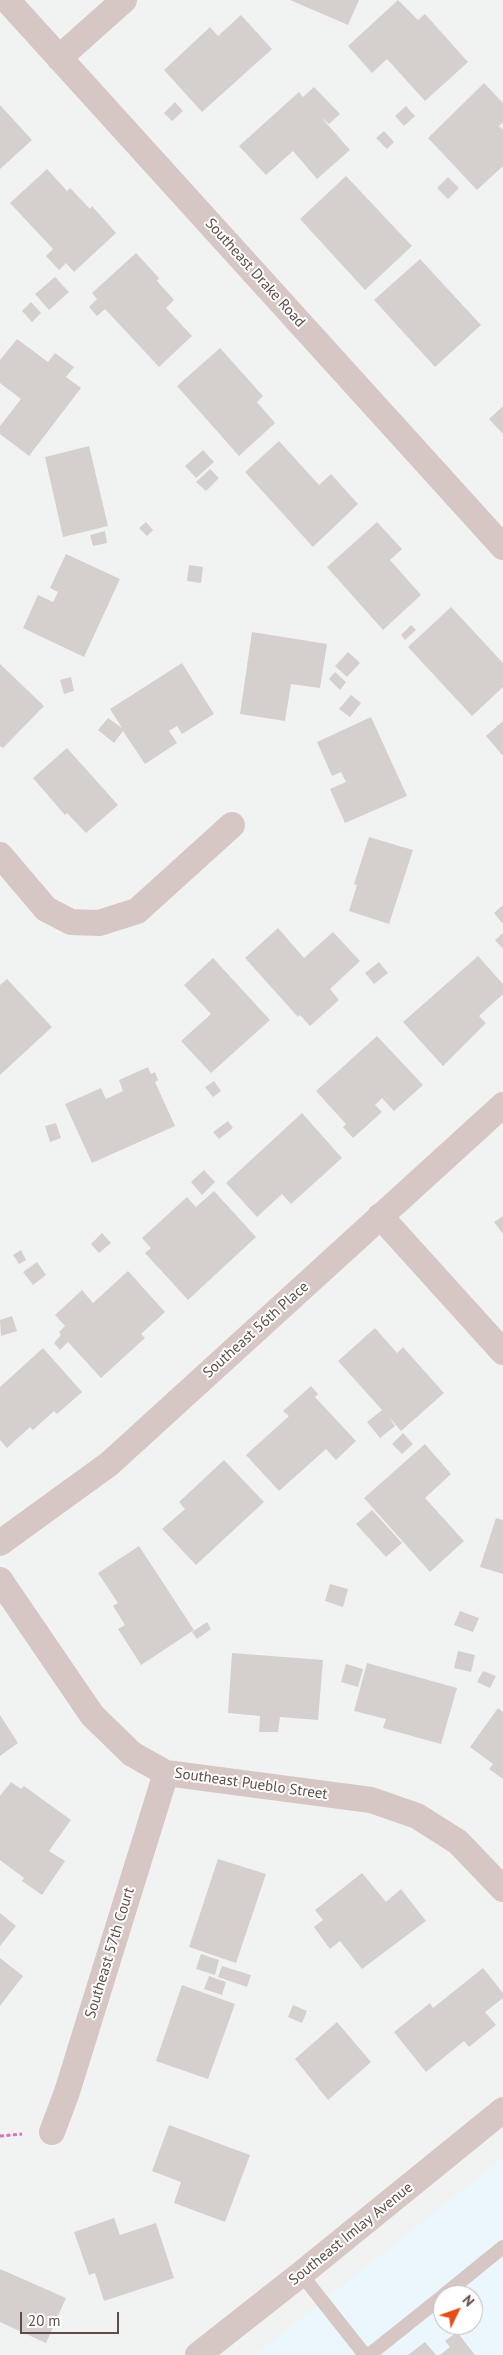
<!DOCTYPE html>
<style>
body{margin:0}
#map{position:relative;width:503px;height:2355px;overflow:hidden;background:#f1f3f2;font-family:"PT Sans",sans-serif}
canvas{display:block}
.north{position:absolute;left:433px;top:2285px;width:50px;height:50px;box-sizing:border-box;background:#fff;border:1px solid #bfb7b6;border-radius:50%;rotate:48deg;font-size:14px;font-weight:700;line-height:20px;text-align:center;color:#5f4c48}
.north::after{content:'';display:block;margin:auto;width:18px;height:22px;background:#e74c17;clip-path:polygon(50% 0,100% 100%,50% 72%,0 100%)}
.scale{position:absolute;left:20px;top:2312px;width:99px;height:22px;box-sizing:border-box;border:2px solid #5f4c48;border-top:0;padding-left:6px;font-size:15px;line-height:18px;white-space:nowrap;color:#5f4c48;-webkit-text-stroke:4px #fff;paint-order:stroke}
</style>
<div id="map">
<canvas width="503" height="2355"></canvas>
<div class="north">N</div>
<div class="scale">20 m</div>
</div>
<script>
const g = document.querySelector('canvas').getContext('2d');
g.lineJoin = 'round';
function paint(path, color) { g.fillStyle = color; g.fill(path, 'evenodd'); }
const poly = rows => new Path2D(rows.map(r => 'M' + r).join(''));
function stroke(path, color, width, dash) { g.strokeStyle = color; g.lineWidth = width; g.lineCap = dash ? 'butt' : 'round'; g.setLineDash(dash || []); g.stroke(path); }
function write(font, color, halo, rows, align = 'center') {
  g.font = font + ' "PT Sans",sans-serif'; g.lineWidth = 4; g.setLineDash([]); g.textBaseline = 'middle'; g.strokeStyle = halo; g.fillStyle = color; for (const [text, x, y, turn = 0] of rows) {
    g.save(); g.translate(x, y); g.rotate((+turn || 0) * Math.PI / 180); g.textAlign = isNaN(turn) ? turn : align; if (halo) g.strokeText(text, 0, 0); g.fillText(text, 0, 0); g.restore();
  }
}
paint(poly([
 [503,2158,503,2355,255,2355],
 [443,2295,473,2295,473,2325,443,2325]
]), '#ebf6fd');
paint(poly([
 [290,0,359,0,348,25],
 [398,0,418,20,425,14,468,62,425,101,387,59,372,73,348,46],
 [241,15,272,49,202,112,164,70,210,27,218,36],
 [484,83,503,103,503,122,499,126,503,130,503,166,477,190,428,138],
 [314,87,340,114,329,124,321,117,350,150,317,179,293,151,266,175,239,146,299,92,303,97],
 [175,102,183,111,172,121,164,113],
 [0,105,32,140,0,169],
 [406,106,415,116,404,126,395,116],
 [384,131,394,142,387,149,376,138],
 [47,169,67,191,70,188,90,209,92,206,116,233,74,272,66,263,59,270,46,256,53,249,10,203],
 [346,176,412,246,365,290,300,219],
 [448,177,459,188,448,199,437,188],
 [136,253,159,278,157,281,174,300,166,308,192,336,159,367,105,309,97,316,89,307,97,299,92,293],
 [420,259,481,325,435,367,374,300],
 [55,277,69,292,49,310,35,294],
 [31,302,41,313,32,322,22,311],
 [17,339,48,362,55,353,74,367,66,377,81,388,29,456,0,434,0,426,21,399,0,383,0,360],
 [220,348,263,396,257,402,275,423,239,456,177,386],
 [503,406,503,434,489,419],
 [279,441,319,485,331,474,358,504,313,547,245,472],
 [89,446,108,526,63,537,45,457],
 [203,450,214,462,196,478,185,466],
 [210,469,219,478,206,491,196,482],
 [146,522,153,530,147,536,139,528],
 [377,522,402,549,390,560,421,595,383,630,327,567],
 [105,531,107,543,93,546,90,535],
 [66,554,120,579,84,657,23,628,38,595,53,602,58,592,50,588],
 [189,565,203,567,201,583,187,581],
 [451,607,503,663,503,687,472,716,408,647],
 [411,625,416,630,405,640,401,635],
 [252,632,327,644,320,688,291,684,285,721,240,714],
 [348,652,360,663,347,677,335,666],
 [182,663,214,714,182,734,177,726,169,731,177,743,145,764,123,731,114,743,98,730,108,718,122,728,110,709],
 [0,664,44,706,3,748,0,746],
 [335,672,346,682,340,690,329,679],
 [71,677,74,691,64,694,60,680],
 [351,695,361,703,350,717,339,709],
 [371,717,407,796,345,823,330,789,346,782,341,772,332,776,317,742],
 [503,721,503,756,486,736],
 [67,748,118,805,86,833,67,813,65,815,33,778],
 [369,837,413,850,389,924,349,911,357,885,354,884],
 [503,905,503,924,494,913],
 [278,928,304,958,333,932,360,961,330,989,339,1000,310,1026,300,1015,298,1017,245,958],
 [503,933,503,949,495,940],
 [478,956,503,984,503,994,479,1016,486,1023,443,1066,403,1022],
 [213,958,270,1020,211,1073,181,1041,211,1014,184,985],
 [379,962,388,973,374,984,365,973],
 [7,979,52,1027,0,1075,0,985],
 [377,1036,423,1085,394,1111,382,1098,375,1105,382,1112,353,1138,343,1127,346,1124,316,1091],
 [148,1067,151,1074,155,1072,158,1080,155,1082,175,1126,92,1163,65,1104,101,1088,106,1099,123,1091,119,1080],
 [214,1081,221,1091,213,1097,205,1087],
 [302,1113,342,1158,291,1204,282,1194,257,1217,226,1183],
 [228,1121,233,1128,219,1139,213,1132],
 [56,1123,61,1138,50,1142,45,1126],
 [204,1170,215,1182,202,1195,191,1182],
 [214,1191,256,1237,188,1300,145,1253,151,1248,142,1238,187,1197,196,1207],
 [503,1216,503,1234,494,1222],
 [102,1233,111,1243,99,1253,91,1244],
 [21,1250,26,1260,19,1264,13,1255],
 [37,1262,46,1275,33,1285,23,1272],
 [128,1271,165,1312,141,1334,145,1338,101,1378,68,1342,60,1350,54,1343,61,1335,59,1332,65,1326,55,1315,82,1290,93,1303],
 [12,1316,17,1331,1,1336,0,1320],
 [375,1328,397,1353,403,1347,444,1393,401,1431,388,1416,395,1426,380,1438,367,1422,382,1410,338,1361],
 [43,1348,82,1392,57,1414,54,1411,33,1430,30,1427,7,1448,0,1440,0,1387],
 [311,1386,318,1394,315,1397,356,1441,336,1460,326,1449,279,1491,246,1455,289,1416,283,1411],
 [403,1433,413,1444,402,1454,392,1444],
 [425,1444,451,1474,425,1498,464,1541,430,1572,364,1498],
 [224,1460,264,1502,196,1565,162,1529,185,1509,179,1502],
 [372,1510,402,1543,386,1557,356,1524],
 [496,1518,503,1520,503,1574,480,1567],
 [139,1546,194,1630,141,1665,118,1629,125,1625,113,1606,118,1603,98,1573],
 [330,1584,348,1589,343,1607,325,1601],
 [460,1611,479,1618,473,1632,454,1625],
 [207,1622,211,1629,197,1639,192,1632],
 [458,1651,475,1655,471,1672,454,1668],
 [232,1653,323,1660,318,1720,280,1717,278,1732,259,1732,260,1716,228,1713],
 [367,1663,457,1688,441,1744,383,1728,386,1719,354,1711],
 [346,1664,363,1669,358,1687,341,1682],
 [483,1671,496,1676,490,1688,477,1682],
 [498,1708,503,1712,503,1779,489,1769,493,1764,470,1747],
 [0,1715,18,1743,0,1756],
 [11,1782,21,1789,24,1786,71,1820,49,1851,65,1861,42,1895,22,1881,24,1878,0,1860,0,1796],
 [218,1859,266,1874,236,1963,189,1947],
 [362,1873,386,1902,401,1889,426,1921,362,1969,340,1941,330,1949,314,1927,323,1920,315,1910],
 [0,1913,16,1926,0,1946],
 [201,1954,219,1960,215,1975,196,1969],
 [0,1958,23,1976,0,2006],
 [222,1966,251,1975,247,1987,218,1977],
 [483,1968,503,1993,503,1998,485,2012,496,2025,469,2047,464,2041,426,2072,394,2032,430,2003,433,2008],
 [209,1976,226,1982,222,1995,204,1989],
 [182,1985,235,2004,208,2079,156,2061],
 [293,2005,307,2011,302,2023,288,2017],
 [337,2022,371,2062,328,2100,295,2059],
 [169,2125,250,2155,225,2222,174,2203,181,2182,152,2171],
 [114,2218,120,2235,156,2223,174,2278,104,2301,95,2273,89,2275,74,2232],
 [0,2269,66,2298,46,2343,0,2322],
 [457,2332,475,2355,440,2355,450,2347,445,2341],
 [425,2342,436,2355,408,2355]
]), '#d5d0cd');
stroke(poly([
 [0,2136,22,2134]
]), '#cf77bd', 3, [4, 2.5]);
stroke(poly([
 [301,2274,365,2355],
 [444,2295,503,2247],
 [369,2355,443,2296]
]), '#d6c7c4', 14);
stroke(poly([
 [7,0,503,547],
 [59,58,124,0],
 [0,855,46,909,71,922,99,923,137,911,232,825],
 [380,1216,503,1352],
 [0,1543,109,1464,503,1105],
 [0,1580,92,1715,132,1754,166,1773,371,1800,417,1816,458,1842,503,1889],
 [52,2132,67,2092,166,1773],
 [198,2355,301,2274,503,2110]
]), '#d6c7c4', 26);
write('15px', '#5f4c48', '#fff', [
 ["Southeast Drake Road",255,273,48],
 ["Southeast 56th Place",256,1330,-42],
 ["Southeast Pueblo Street",251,1784,8],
 ["Southeast 57th Court",110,1953,-73],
 ["Southeast Imlay Avenue",351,2234,-39]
]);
</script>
